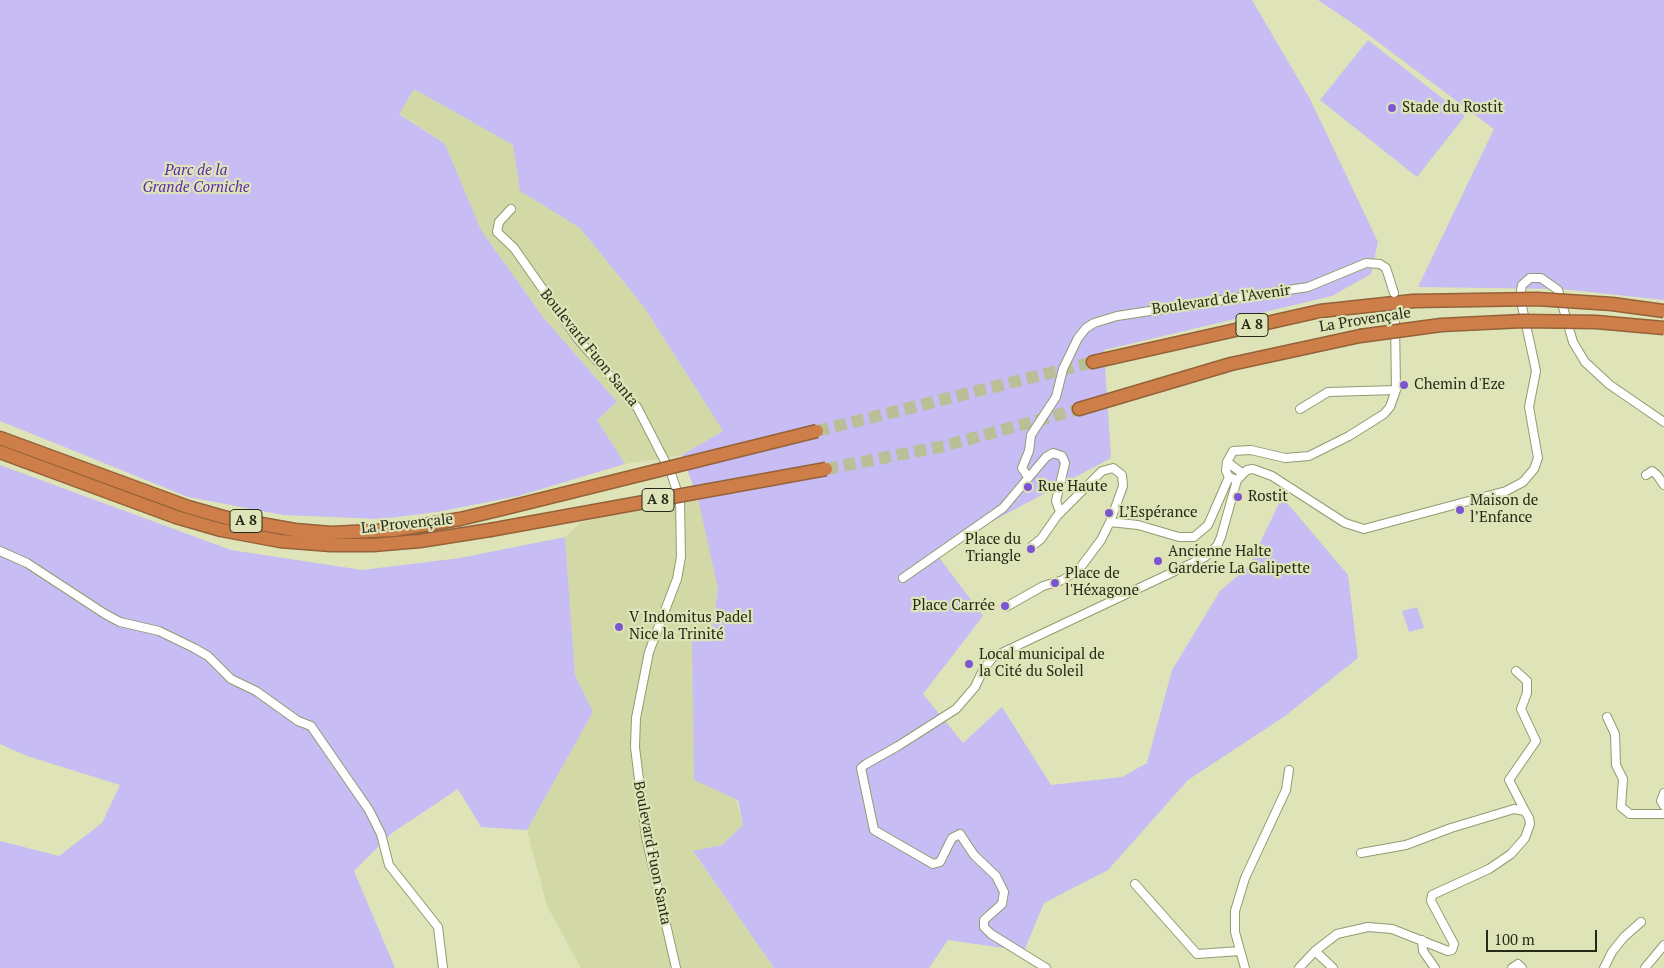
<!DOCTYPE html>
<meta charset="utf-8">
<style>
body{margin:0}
#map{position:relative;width:1664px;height:968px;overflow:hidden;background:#dee4b8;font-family:"PT Serif",serif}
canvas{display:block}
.scale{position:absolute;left:1486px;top:930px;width:111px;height:22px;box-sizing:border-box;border:2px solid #282a19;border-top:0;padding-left:6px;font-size:15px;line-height:18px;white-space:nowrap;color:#282a19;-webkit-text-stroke:4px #dee4b8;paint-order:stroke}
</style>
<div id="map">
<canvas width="1664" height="968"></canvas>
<div class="scale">100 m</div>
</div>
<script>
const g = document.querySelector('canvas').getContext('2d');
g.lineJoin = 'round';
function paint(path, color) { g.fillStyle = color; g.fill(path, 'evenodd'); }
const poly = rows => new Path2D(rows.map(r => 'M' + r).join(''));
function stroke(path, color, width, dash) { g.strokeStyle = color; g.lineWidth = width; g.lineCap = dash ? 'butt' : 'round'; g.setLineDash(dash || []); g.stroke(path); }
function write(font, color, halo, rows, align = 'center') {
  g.font = font + ' "PT Serif",serif'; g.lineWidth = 4.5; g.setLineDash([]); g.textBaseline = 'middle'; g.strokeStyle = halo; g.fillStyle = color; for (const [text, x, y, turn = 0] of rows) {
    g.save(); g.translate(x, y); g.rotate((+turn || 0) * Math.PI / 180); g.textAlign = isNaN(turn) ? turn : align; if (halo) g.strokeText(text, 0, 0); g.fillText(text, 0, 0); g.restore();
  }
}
paint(poly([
 [414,89,513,145,520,191,580,228,644,307,723,431,682,455,625,464,597,420,617,402,543,317,481,230,445,144,399,113],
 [698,499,718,589,711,639,693,640,743,825,722,845,693,852,774,968,581,968,547,906,527,830,593,712,575,675,565,537,580,523,635,508]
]), '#d2d9a6');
paint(poly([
 [0,0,1252,0,1310,99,1378,242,1371,274,1332,296,1104,350,1111,458,935,552,983,616,923,694,963,743,1002,707,1051,785,1122,777,1147,763,1172,670,1220,591,1249,566,1282,497,1348,575,1358,658,1285,716,1188,780,1108,870,1044,903,1024,951,948,940,929,968,774,968,693,851,722,845,743,825,738,800,694,780,692,640,711,639,718,589,698,499,682,455,723,431,644,307,580,228,520,191,513,145,414,89,399,114,445,144,481,230,543,317,617,402,597,420,625,464,518,496,437,512,381,519,283,515,188,497,0,421],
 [1318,0,1664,0,1664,300,1562,289,1418,287,1494,129,1358,27],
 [1368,40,1465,116,1417,177,1320,100],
 [0,465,231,550,362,570,460,558,565,537,575,675,593,712,527,830,481,827,458,789,392,833,354,871,395,968,0,968,0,841,59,856,102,823,120,785,27,756,0,744],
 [1417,607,1424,628,1409,632,1402,611]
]), '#c7bcf3');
stroke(poly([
 [1395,300,1395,321]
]), '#babf98', 8, [8, 4]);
stroke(poly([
 [817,431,1093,362],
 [826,469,944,446,1079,409]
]), '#babf98', 12, [12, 6]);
const minor = poly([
 [511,209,499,222,497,232,514,248,577,338,637,407,671,473,680,500,681,557,677,579,649,652,636,718,635,747,646,837,676,968],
 [1300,409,1328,392,1396,390],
 [1227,462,1242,473],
 [1646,475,1652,471,1657,475,1664,485],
 [1028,477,1022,468,1029,451,1031,435,1056,397,1063,369,1078,338,1086,328,1094,323,1117,316,1308,287,1366,263,1380,264,1386,268,1394,293],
 [1237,480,1229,477,1226,471,1227,462,1233,451,1251,450,1285,458,1309,456,1349,436,1384,414,1390,407,1396,390,1395,321],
 [1110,522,1138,525,1179,537,1194,537,1208,525,1229,477],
 [0,551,27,563,105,614,120,622,159,631,194,648,208,656,231,679,256,691,298,721,311,726,369,810,381,834,389,865,438,927,443,968],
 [903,578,1003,508,1046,457,1053,453,1062,456,1065,463,1056,501,1060,512],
 [1006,607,1043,586,1063,580,1080,568,1101,540,1110,522,1123,486,1122,475,1113,468,1102,471,1057,516,1041,539,1032,546],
 [1516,671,1527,681,1527,693,1521,709,1536,741,1509,780,1525,811],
 [1607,717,1615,734,1616,765,1623,779,1621,807,1630,814,1664,814],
 [1664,793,1661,801,1664,806],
 [1135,884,1197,954,1240,951],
 [1422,940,1423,951,1435,968],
 [1315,951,1333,968],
 [1046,968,991,934,984,927,984,920,1002,904,1004,892,996,876,974,855,960,834,952,838,940,862,933,864,874,830,861,768,866,764,898,746,956,709,975,687,983,670,993,657,1205,557,1217,546,1221,537,1237,480,1247,470,1253,469,1272,476,1345,523,1364,529,1506,491,1523,482,1534,469,1538,458,1529,407,1536,371,1520,297,1522,285,1530,278,1541,278,1558,290,1573,342,1585,362,1610,385,1664,422],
 [1245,968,1235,932,1235,911,1245,878,1286,790,1289,770],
 [1299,968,1315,951,1337,934,1368,927,1392,929,1448,951,1452,950,1454,944,1431,901,1432,895,1489,869,1511,854,1525,838,1530,824,1529,818,1525,811,1514,809,1451,828,1406,845,1361,853],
 [1512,968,1518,964,1522,968],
 [1604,968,1612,952,1624,937,1641,922],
 [1645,968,1664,945]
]);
const highway = poly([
 [1093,362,1320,311,1413,301],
 [1079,409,1231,364,1360,336],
 [0,438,188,507,227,518,295,530,331,533,394,530,460,519,502,509],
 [0,452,176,517,221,530,280,541,331,545,373,545,420,541,490,530]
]);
stroke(minor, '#949a71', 10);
stroke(highway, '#946138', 15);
stroke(minor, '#fff', 8);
stroke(highway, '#ce7f49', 12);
const highwayBridge = poly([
 [1413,301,1537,299,1612,304,1664,311],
 [1360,336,1441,325,1523,321,1596,322,1664,328],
 [502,509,817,431],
 [490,530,826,469]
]);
stroke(highwayBridge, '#946138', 15, []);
stroke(highwayBridge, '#ce7f49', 12);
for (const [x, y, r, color] of [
 [1392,108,5,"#7c56d0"],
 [1404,385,5,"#7c56d0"],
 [1028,487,5,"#7c56d0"],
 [1238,497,5,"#7c56d0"],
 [1460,510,5,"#7c56d0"],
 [1109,513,5,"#7c56d0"],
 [1031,549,5,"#7c56d0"],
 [1158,561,5,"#7c56d0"],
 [1055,583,5,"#7c56d0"],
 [1005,606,5,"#7c56d0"],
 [619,627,5,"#7c56d0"],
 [969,664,5,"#7c56d0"]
]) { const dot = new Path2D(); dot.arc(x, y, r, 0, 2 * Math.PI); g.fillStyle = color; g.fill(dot); stroke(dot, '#dee4b8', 2); }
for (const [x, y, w] of [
 [1252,325,32],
 [658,500,32],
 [246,521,32]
]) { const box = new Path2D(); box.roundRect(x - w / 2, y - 11.5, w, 23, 4); g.fillStyle = '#dee4b8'; g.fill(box); stroke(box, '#282a19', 1); }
write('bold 14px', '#282a19', null, [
 ["A 8",1252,325],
 ["A 8",658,500],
 ["A 8",246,521]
]);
write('15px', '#282a19', '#dee4b8', [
 ["Stade du Rostit",1402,108],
 ["Chemin d'Eze",1414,385],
 ["Rue Haute",1038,487],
 ["Rostit",1248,497],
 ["Maison de",1470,501],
 ["l’Enfance",1470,518],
 ["L’Espérance",1119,513],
 ["Place du",1021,540,"right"],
 ["Triangle",1021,557,"right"],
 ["Ancienne Halte",1168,552],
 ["Garderie La Galipette",1168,569],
 ["Place de",1065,574],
 ["l'Héxagone",1065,591],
 ["Place Carrée",995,606,"right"],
 ["V Indomitus Padel",629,618],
 ["Nice la Trinité",629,635],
 ["Local municipal de",979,655],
 ["la Cité du Soleil",979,672]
], 'left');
write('italic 15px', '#5b2bac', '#dee4b8', [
 ["Parc de la",196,171],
 ["Grande Corniche",196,188]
]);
write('15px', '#282a19', '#dee4b8', [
 ["Boulevard de l'Avenir",1221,300,-8],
 ["La Provençale",1365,320,-9],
 ["Boulevard Fuon Santa",589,348,51],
 ["La Provençale",407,524,-6],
 ["Boulevard Fuon Santa",652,853,79]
]);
</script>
